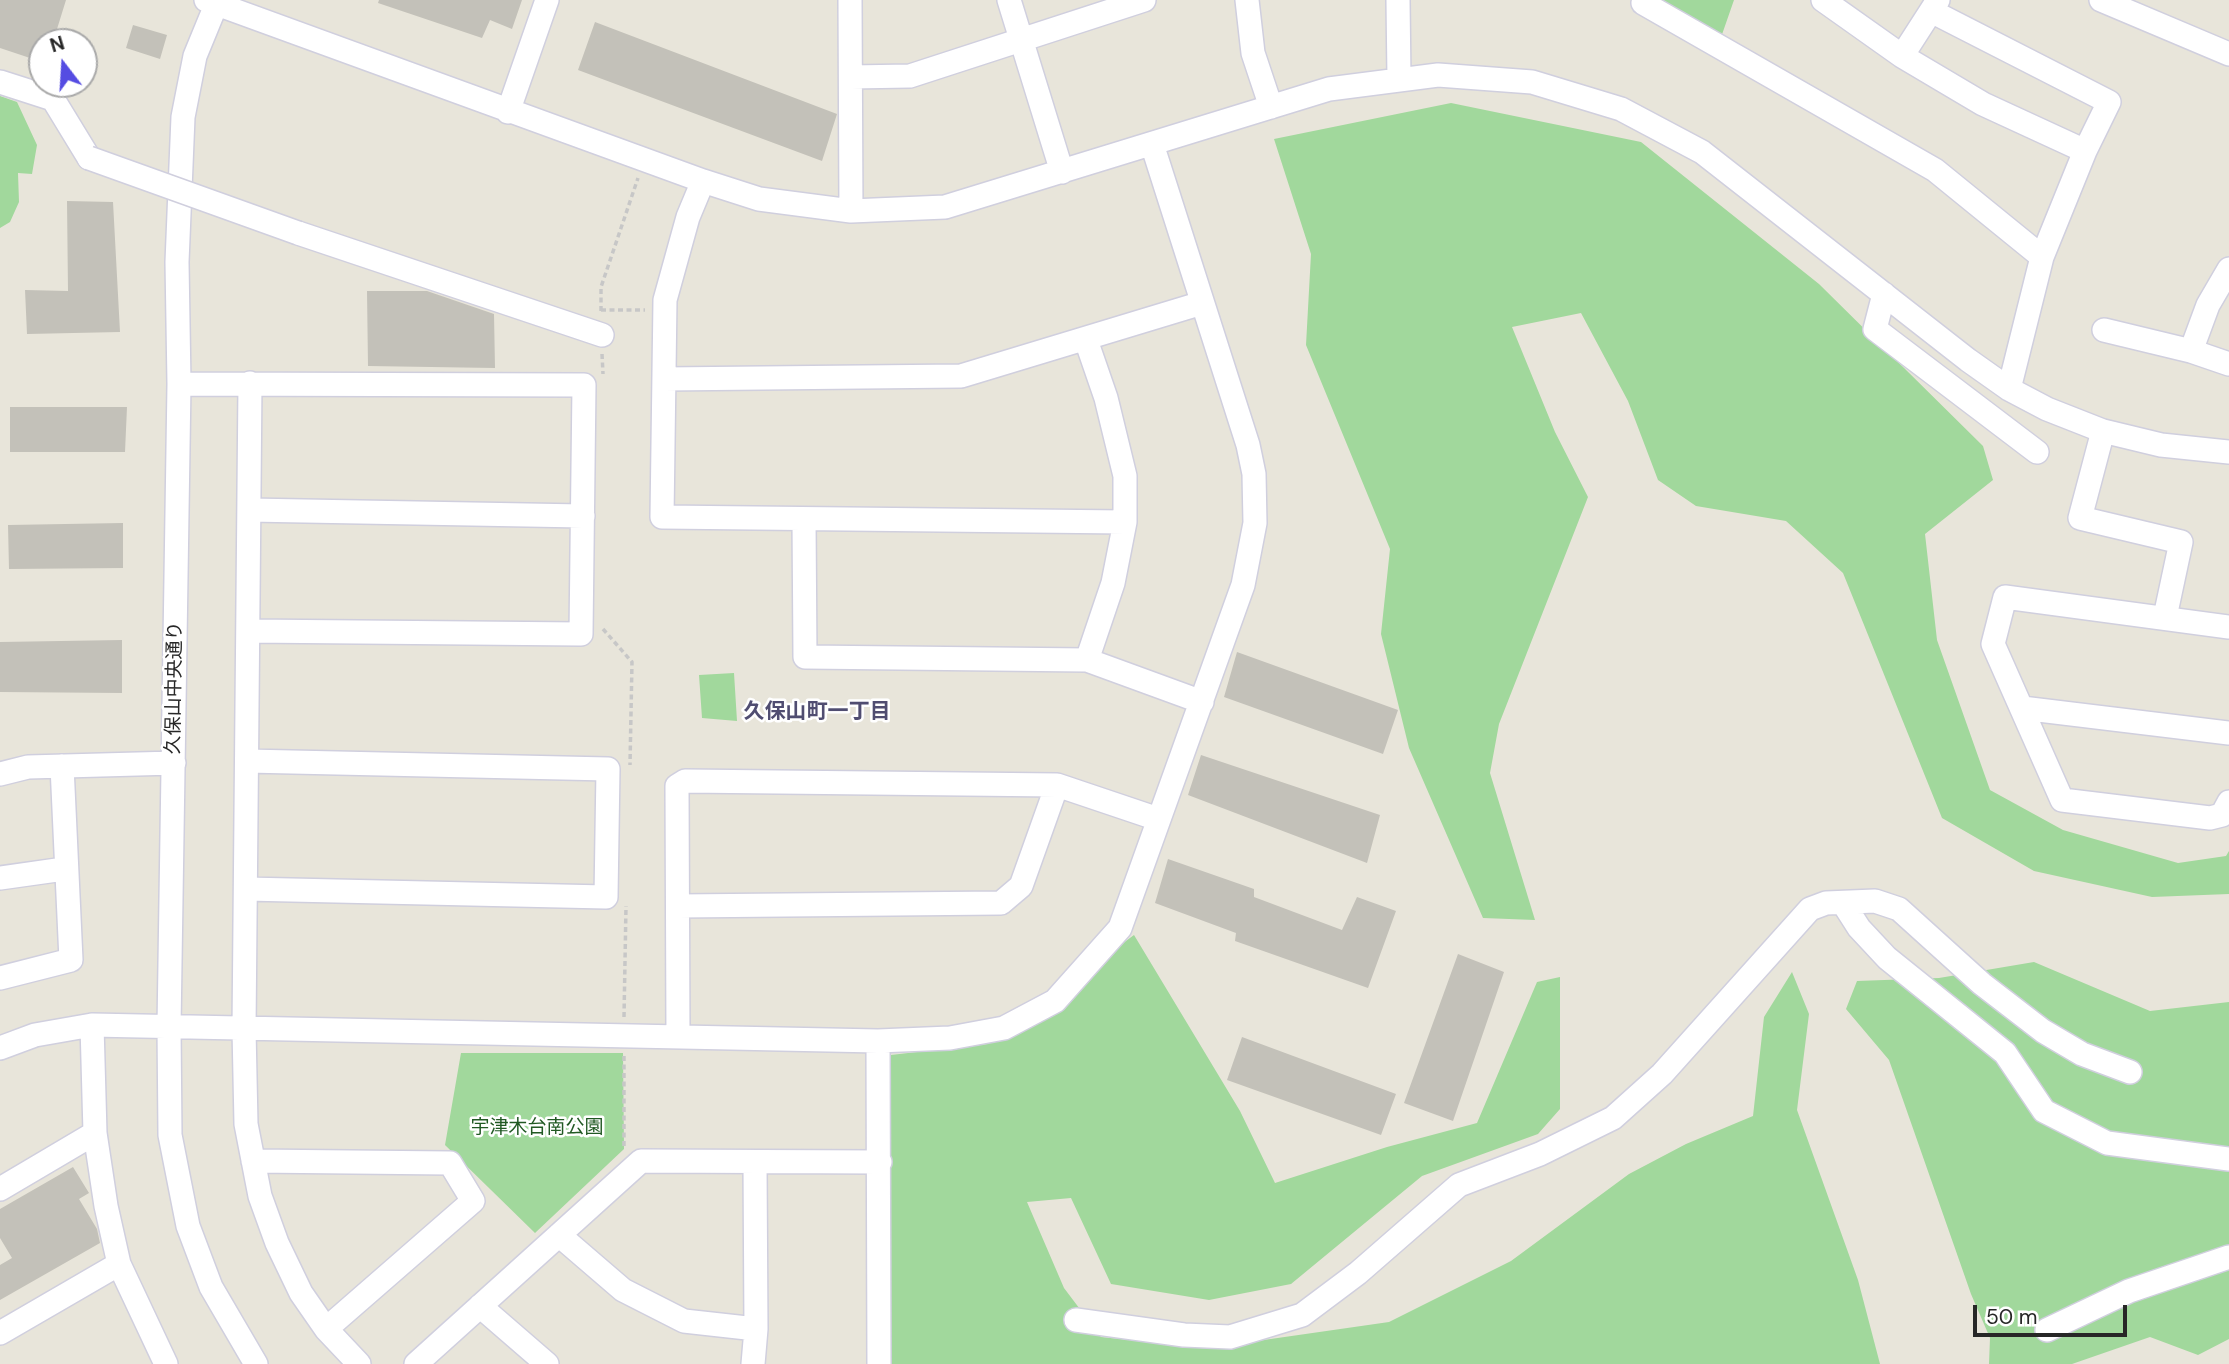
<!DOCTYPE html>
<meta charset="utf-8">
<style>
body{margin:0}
#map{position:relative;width:2229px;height:1364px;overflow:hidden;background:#e8e5da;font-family:"DM Sans",sans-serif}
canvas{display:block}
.north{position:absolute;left:28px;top:28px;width:70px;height:70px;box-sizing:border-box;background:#fff;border:2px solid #a9a9a9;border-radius:50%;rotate:343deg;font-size:19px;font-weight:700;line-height:28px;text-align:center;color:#272727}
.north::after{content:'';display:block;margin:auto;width:24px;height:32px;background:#554ce2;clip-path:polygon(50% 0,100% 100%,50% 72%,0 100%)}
.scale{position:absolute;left:1973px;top:1305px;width:154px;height:32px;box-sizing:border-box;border:4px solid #272727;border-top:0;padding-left:9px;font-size:21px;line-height:24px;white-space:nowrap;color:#272727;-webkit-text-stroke:5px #fff;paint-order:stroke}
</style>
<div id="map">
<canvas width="2229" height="1364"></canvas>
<div class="north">N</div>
<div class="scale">50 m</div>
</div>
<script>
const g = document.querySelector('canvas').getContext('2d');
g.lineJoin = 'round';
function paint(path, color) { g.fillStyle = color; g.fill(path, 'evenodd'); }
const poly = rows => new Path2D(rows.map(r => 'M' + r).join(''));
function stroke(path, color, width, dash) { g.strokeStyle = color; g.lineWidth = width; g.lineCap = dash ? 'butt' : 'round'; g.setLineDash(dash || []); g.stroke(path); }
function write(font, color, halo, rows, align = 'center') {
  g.font = font + ' "DM Sans","Noto Sans JP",sans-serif'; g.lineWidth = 5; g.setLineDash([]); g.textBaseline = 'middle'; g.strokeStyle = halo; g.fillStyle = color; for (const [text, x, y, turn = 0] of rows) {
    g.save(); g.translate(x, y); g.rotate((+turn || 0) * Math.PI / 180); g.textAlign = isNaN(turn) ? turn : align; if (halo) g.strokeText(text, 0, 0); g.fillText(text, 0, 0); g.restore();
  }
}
paint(poly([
 [1644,0,1734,0,1718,46],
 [0,96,17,102,37,145,32,174,18,173,19,202,10,222,0,228],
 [1451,103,1641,142,1819,284,1983,446,1993,480,1925,534,1937,640,1990,790,2063,830,2178,863,2226,856,2229,851,2229,894,2152,897,2034,871,1942,818,1843,573,1786,521,1696,506,1658,480,1628,401,1581,313,1512,327,1555,432,1588,497,1499,724,1490,773,1535,920,1483,918,1409,748,1381,634,1390,549,1306,345,1311,254,1274,139],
 [734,673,737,721,702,718,699,675],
 [1134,935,1240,1111,1275,1183,1387,1147,1477,1123,1537,982,1560,977,1560,1109,1538,1134,1422,1176,1291,1284,1209,1300,1111,1284,1071,1198,1027,1202,1064,1288,1101,1337,1208,1348,1389,1322,1511,1261,1629,1174,1686,1144,1753,1116,1764,1017,1792,972,1809,1014,1797,1110,1858,1280,1880,1364,885,1364,882,1056,987,1044],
 [2034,962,2150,1011,2229,1002,2229,1339,2198,1355,2150,1337,2072,1364,1989,1364,1990,1338,1971,1294,1889,1060,1846,1009,1857,981,1939,978],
 [461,1053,623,1053,624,1149,535,1233,445,1145]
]), '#a1d89c');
paint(poly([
 [0,0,66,0,53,42,42,42,42,62,0,48],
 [379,0,522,0,512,29,490,20,482,38,378,3],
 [595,22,837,114,822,161,578,70],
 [133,25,167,35,160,59,126,48],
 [67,201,113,202,120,332,27,334,25,290,68,291],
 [367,291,427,291,494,314,495,368,368,366],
 [10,407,127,407,125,452,10,452],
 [123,523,123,568,9,569,8,525],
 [122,640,122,693,0,692,0,642],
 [1237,652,1398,710,1383,754,1224,697],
 [1201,755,1380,815,1367,863,1188,795],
 [1168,859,1254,889,1254,897,1342,930,1357,897,1396,911,1368,988,1235,941,1236,933,1155,903],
 [1458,954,1504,972,1453,1121,1404,1103],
 [1242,1037,1396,1094,1381,1135,1227,1080],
 [73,1167,89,1193,79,1199,97,1229,100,1243,0,1300,0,1265,12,1258,0,1238,0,1209]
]), '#c3c1b9');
const minor = poly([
 [206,0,703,181,759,199,851,211,945,207,1329,89,1438,75,1532,82,1621,109,1702,152,1968,360,2009,389,2047,409,2103,431,2161,445,2229,452],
 [218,0,195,56,183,117,177,262,179,384,169,1027,170,1135,188,1226,211,1287,256,1364],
 [850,0,851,211],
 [1009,0,1062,172],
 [1247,0,1253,53,1271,107],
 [1398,0,1399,79],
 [1644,0,1643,3,1935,170,2042,257],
 [1823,0,1902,56],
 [1938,0,1902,56,1983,104,2085,151,2042,257,2009,389],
 [2101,0,2229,54],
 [1931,11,2109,102,2085,151],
 [851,77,910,76,1144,0],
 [0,82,53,99,89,158],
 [508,112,547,0],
 [703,181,688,217,665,300,662,517,1125,522],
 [298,233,602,335],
 [1884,294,1875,329,2037,452],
 [2104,330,2191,351,2229,364],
 [1086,340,1106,398,1125,476,1125,522,1113,583,1087,660],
 [2191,351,2208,305,2229,269],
 [664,379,961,376,1202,303],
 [250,383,244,1029,246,1124,260,1196,277,1243,301,1293,326,1329,359,1364],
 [179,384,584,385,581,634,248,631],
 [2103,431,2080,518,2181,542,2165,617],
 [249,510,583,516],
 [804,519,805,657,1087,660,1202,702],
 [2229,627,2005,597,1993,644,2062,800,2210,818,2222,815,2229,802],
 [2022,708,2229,733],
 [0,774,28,767,174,763],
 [0,878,64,869],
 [246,889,606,897,608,769,247,761],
 [1843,903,1859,928,1887,958,2005,1053,2044,1111,2107,1143,2229,1159],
 [678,906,1001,903,1021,886,1057,785],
 [0,978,71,960,62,766],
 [92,1025,95,1133,106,1206,119,1264,166,1364],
 [678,1037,677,786,685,781,1057,785,1158,819],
 [878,1041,879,1364],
 [0,1048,35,1035,92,1025,878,1041,950,1038,1004,1028,1055,1001,1120,928,1243,585,1255,523,1254,474,1248,445,1152,144],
 [253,1161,450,1163,473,1201,326,1329],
 [0,1189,95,1133],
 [559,1235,623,1290,684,1321,756,1329],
 [480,1306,547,1364],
 [1076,1320,1184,1335,1230,1337,1302,1315,1358,1273,1459,1185,1540,1154,1613,1118,1662,1074,1810,909,1826,903,1875,901,1899,909,1982,984,2043,1031,2082,1054,2130,1072],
 [2047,1330,2129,1291,2229,1257],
 [0,1333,119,1264],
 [416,1364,641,1161,880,1162],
 [753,1364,756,1329,755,1163]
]);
stroke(minor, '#d0cfde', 26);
stroke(poly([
 [601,310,645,310],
 [601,311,601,287,638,178],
 [602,354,603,374],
 [603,629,632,662,630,765],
 [624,1017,626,906],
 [624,1056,624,1146]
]), '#c7c7c7', 3.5, [5, 3.5]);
stroke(minor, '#fff', 23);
const minorBridge = poly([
 [89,158,298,233]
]);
stroke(minorBridge, '#d0cfde', 26, []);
stroke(minorBridge, '#fff', 23);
write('19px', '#272727', '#fff', [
 ["久保山中央通り",175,688,-89]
]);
write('19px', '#215923', '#fff', [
 ["宇津木台南公園",537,1128]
]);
write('bold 21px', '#504d71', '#fff', [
 ["久保山町一丁目",817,712]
]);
</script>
